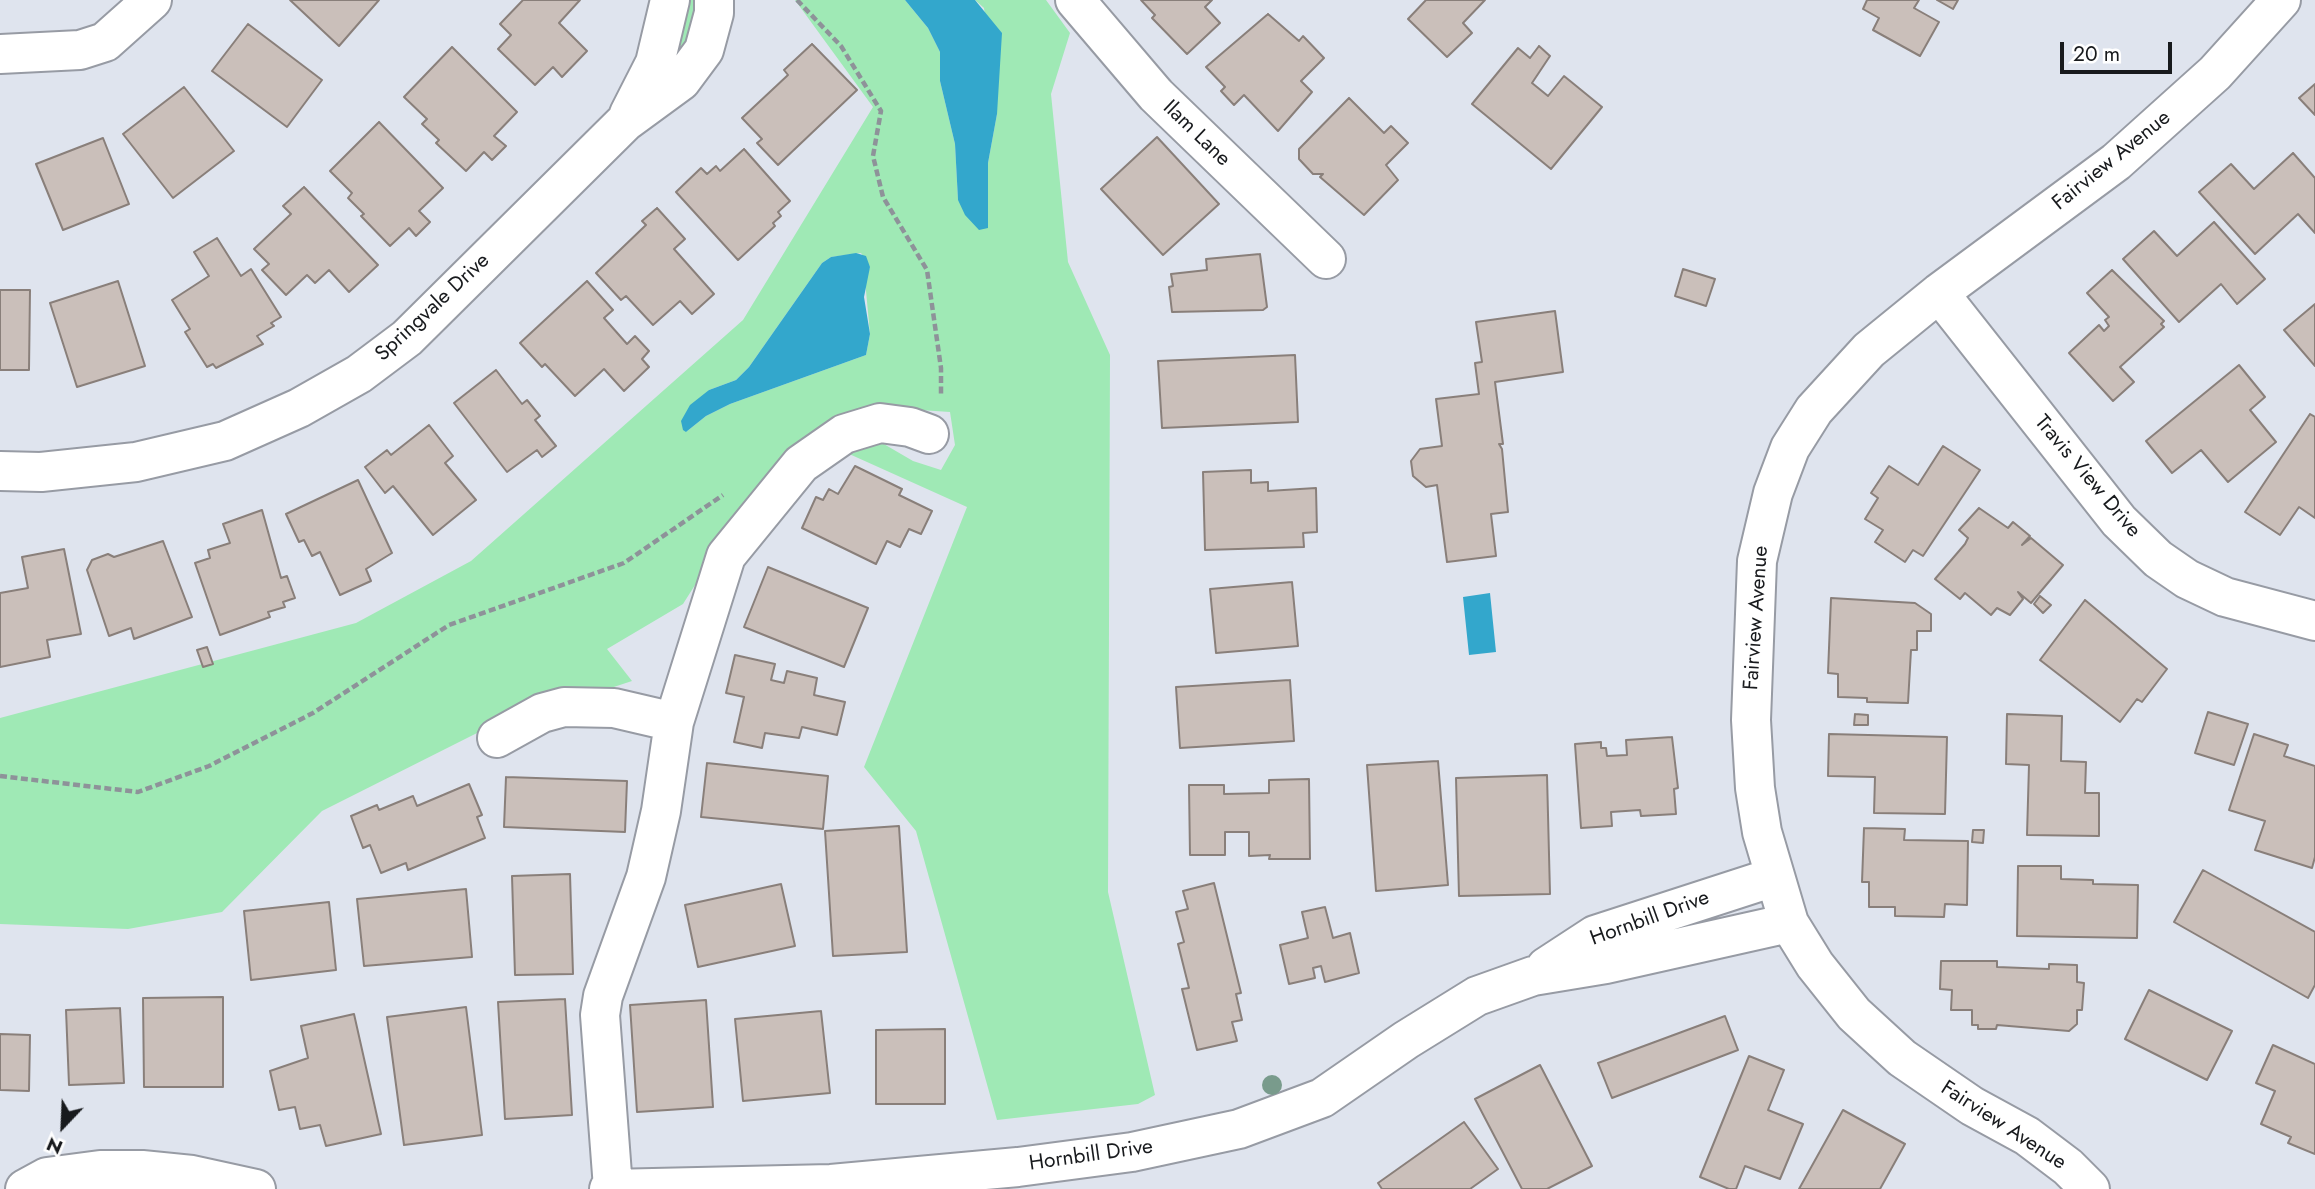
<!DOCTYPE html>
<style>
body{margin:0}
#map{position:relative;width:2315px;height:1189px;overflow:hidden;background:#dfe4ee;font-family:Jost,sans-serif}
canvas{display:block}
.north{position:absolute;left:28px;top:1091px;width:70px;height:70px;-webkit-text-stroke:5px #fff;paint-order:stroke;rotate:203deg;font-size:19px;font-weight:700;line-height:28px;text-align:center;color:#181a1d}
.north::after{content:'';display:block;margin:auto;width:24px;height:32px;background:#181a1d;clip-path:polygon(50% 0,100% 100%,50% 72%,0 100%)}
.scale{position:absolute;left:2060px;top:42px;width:112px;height:32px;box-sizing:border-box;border:4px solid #181a1d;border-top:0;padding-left:9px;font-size:21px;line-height:24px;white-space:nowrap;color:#181a1d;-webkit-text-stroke:5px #fff;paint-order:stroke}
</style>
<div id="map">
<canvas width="2315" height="1189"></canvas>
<div class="north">N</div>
<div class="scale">20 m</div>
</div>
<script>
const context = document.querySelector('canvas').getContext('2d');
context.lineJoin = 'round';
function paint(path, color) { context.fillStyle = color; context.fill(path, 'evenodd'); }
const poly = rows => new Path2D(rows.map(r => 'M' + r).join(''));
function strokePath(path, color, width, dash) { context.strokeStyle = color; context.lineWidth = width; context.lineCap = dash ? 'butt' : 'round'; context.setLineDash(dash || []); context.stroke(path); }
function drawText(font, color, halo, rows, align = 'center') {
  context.font = font + ' Jost,sans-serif'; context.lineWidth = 7; context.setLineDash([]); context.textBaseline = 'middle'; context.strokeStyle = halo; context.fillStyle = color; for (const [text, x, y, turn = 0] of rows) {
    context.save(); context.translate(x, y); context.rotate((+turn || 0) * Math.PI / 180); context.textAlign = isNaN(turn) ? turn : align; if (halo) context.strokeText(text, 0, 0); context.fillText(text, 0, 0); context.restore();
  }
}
paint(poly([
 [680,0,697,0,683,54,677,53,676,43],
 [795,0,905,0,928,28,940,52,940,81,955,144,958,200,986,212,988,163,997,114,984,8,975,0,1046,0,1070,33,1051,94,1068,262,1110,355,1108,892,1155,1095,1138,1104,997,1120,916,831,864,767,967,507,847,453,877,440,913,461,941,470,955,445,950,412,875,407,714,555,683,604,607,649,632,681,483,730,322,811,222,912,128,929,0,924,0,718,356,623,471,561,743,320,873,107],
 [861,253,870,267,865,280,870,334,866,355,730,404,706,416,686,432,709,390,736,380,749,367,822,263,831,257]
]), '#9fe9b5');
paint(poly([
 [905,0,975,0,1002,33,997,114,988,163,988,228,979,230,965,215,958,200,955,144,940,81,940,52,928,28],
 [856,253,866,256,870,267,864,297,870,334,866,355,730,404,706,416,686,432,683,430,681,421,690,405,709,390,736,380,749,367,822,263,831,257],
 [1490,593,1496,652,1469,655,1463,597]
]), '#33a7cc');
const building = poly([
 [290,0,379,0,339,46,290,0],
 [523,0,580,0,559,23,587,51,562,77,553,67,535,85,498,49,511,35,500,24,523,0],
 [1141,0,1212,0,1205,7,1220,23,1187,54,1152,18,1155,15,1141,0],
 [1426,0,1485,0,1463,23,1472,33,1447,57,1408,19,1426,0],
 [1867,0,1919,0,1914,8,1939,22,1920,56,1873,30,1879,18,1863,9,1867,0],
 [1937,0,1958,0,1953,9,1937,0],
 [1268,14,1299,41,1303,36,1324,58,1301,81,1312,92,1278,131,1244,95,1234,105,1221,91,1225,87,1206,67,1268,14],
 [248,24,322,80,287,127,212,71,248,24],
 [812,44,857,90,778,165,757,143,762,139,742,118,788,75,784,70,812,44],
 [1539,46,1550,56,1532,83,1548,96,1564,76,1602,107,1551,169,1472,104,1518,48,1530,58,1539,46],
 [452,47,517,112,494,136,506,146,492,160,484,152,466,171,436,143,439,140,422,124,427,119,404,97,452,47],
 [2315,84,2315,115,2299,98,2315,84],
 [184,87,234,151,173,198,123,134,184,87],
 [1349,98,1384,133,1391,126,1408,143,1386,165,1398,180,1364,215,1320,177,1323,174,1313,174,1299,159,1299,149,1349,98],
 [379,122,443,188,419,211,430,222,416,236,409,228,390,246,361,216,364,214,348,198,352,193,330,171,379,122],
 [1157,137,1219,204,1163,255,1101,189,1157,137],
 [103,138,129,204,63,230,36,164,103,138],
 [744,149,790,201,778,212,781,216,773,223,775,226,738,260,676,192,701,168,707,174,716,166,720,171,744,149],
 [2293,153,2315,178,2315,233,2298,214,2255,254,2199,192,2231,164,2254,189,2293,153],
 [304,187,378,265,349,292,329,270,315,283,307,275,286,295,262,270,269,264,254,249,291,214,283,206,304,187],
 [657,208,685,239,674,249,714,294,692,314,680,301,653,325,626,296,621,300,596,273,646,225,642,221,657,208],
 [2214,222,2265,279,2237,304,2221,284,2179,322,2123,259,2154,231,2177,256,2214,222],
 [217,238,241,276,251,269,281,317,271,323,274,326,257,336,263,344,216,368,213,364,207,367,185,332,190,329,172,300,209,276,194,252,217,238],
 [1260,254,1267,307,1263,310,1172,312,1169,287,1173,286,1171,274,1207,270,1206,259,1260,254],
 [1683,269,1715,279,1706,306,1675,296,1683,269],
 [2112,270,2164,321,2161,324,2164,327,2120,367,2134,382,2113,401,2069,353,2099,325,2104,331,2109,326,2105,320,2109,317,2087,293,2112,270],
 [118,281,145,366,77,387,50,303,118,281],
 [587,281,613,310,604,318,627,344,635,336,649,351,642,359,649,367,624,391,604,369,575,396,545,364,542,367,520,343,587,281],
 [0,290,30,290,29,370,0,370,0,290],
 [2315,304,2315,366,2284,330,2315,304],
 [1555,311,1563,372,1495,382,1503,444,1499,444,1502,449,1508,512,1491,514,1496,556,1447,562,1437,485,1426,487,1413,476,1411,461,1420,449,1442,446,1436,399,1479,394,1475,363,1482,362,1476,322,1555,311],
 [1295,355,1298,422,1162,428,1158,361,1295,355],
 [2239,365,2265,397,2250,410,2276,442,2228,482,2201,450,2172,473,2146,441,2239,365],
 [496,370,522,404,527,400,540,416,535,420,556,446,542,457,537,450,507,472,454,403,496,370],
 [2310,414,2315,417,2315,518,2299,507,2280,535,2245,512,2310,414],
 [429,425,453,456,445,463,476,500,433,535,393,486,385,493,365,467,387,450,391,455,429,425],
 [1943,446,1980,470,1923,556,1913,550,1905,562,1875,542,1883,530,1865,519,1878,498,1871,493,1889,466,1918,485,1943,446],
 [855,466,902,489,899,495,932,511,921,534,909,529,900,547,887,541,876,564,802,528,816,497,823,500,829,489,838,494,855,466],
 [1251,470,1251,483,1268,482,1268,491,1316,488,1317,532,1303,533,1304,547,1205,550,1203,472,1251,470],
 [358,480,392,553,366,569,371,581,340,595,320,552,312,556,304,540,299,542,286,514,358,480],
 [1979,508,2008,528,2013,522,2030,536,2022,545,2031,538,2063,565,2031,603,2018,592,2023,599,2010,615,1997,608,1991,615,1965,593,1960,599,1935,579,1965,544,1968,538,1959,530,1979,508],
 [262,510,281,578,287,576,295,598,283,602,285,607,268,612,270,617,220,635,195,563,210,558,208,550,230,543,223,524,262,510],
 [163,541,192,617,134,639,131,628,109,636,87,570,92,560,108,554,114,557,163,541],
 [64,549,81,634,47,640,50,657,0,667,0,593,28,588,22,557,64,549],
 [768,567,868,608,844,667,744,627,768,567],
 [1292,582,1298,646,1216,653,1210,589,1292,582],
 [2040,596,2051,605,2043,613,2034,604,2040,596],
 [1831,598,1915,603,1931,614,1931,631,1917,631,1917,650,1911,650,1908,703,1867,702,1867,698,1838,697,1838,674,1828,673,1831,598],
 [2085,600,2167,669,2142,702,2137,699,2120,722,2040,660,2085,600],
 [207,647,213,664,203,667,197,650,207,647],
 [735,655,775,664,771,680,784,683,787,671,817,678,814,695,845,702,837,735,802,727,799,738,765,733,762,748,734,742,744,697,726,693,735,655],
 [1290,680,1294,741,1180,748,1176,687,1290,680],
 [2208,712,2248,724,2234,765,2195,753,2208,712],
 [1855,714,1868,715,1868,725,1854,725,1855,714],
 [2007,714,2062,716,2061,761,2086,762,2085,793,2099,793,2099,836,2027,835,2029,765,2006,764,2007,714],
 [1829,734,1947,737,1945,814,1874,813,1875,777,1828,776,1829,734],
 [2254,734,2288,745,2284,756,2315,766,2315,857,2312,868,2255,850,2265,821,2229,810,2254,734],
 [1672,737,1678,788,1674,789,1676,814,1641,816,1640,810,1611,812,1612,826,1581,828,1575,744,1601,742,1601,748,1606,748,1607,756,1627,755,1626,740,1672,737],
 [1438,761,1448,885,1376,891,1367,765,1438,761],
 [707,763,828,776,823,829,701,817,707,763],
 [1547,775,1550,894,1459,896,1456,778,1547,775],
 [506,777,627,781,625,832,504,827,506,777],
 [1309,779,1310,859,1269,859,1270,855,1249,856,1249,832,1225,832,1225,855,1190,855,1189,785,1224,785,1224,794,1269,793,1269,780,1309,779],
 [469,784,482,815,477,817,485,838,408,870,406,863,381,873,370,845,363,848,351,816,377,805,379,810,413,796,417,806,469,784],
 [899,826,907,952,833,956,825,831,899,826],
 [1864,828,1905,829,1904,840,1968,841,1967,905,1945,904,1944,917,1895,916,1895,907,1869,907,1869,882,1862,882,1864,828],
 [1973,830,1984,830,1983,843,1972,842,1973,830],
 [2018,866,2061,866,2061,879,2093,880,2093,884,2138,885,2137,938,2017,936,2018,866],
 [2203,870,2315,932,2315,985,2308,998,2174,922,2203,870],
 [570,874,573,974,515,975,512,876,570,874],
 [1214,883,1241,993,1236,994,1242,1020,1232,1022,1237,1041,1197,1050,1182,989,1189,988,1178,944,1184,942,1176,912,1188,909,1183,891,1214,883],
 [781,884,795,946,698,967,685,905,781,884],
 [466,889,472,957,364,966,357,899,466,889],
 [329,902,336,970,251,980,244,911,329,902],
 [1325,907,1333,938,1350,933,1359,973,1325,982,1321,966,1313,968,1315,978,1289,984,1280,945,1308,938,1302,912,1325,907],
 [1941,961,1997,961,1997,967,2049,969,2049,964,2077,965,2077,982,2084,983,2082,1010,2077,1010,2077,1024,2069,1031,1997,1025,1996,1029,1978,1029,1978,1025,1972,1025,1972,1010,1951,1010,1952,990,1940,989,1941,961],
 [2149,990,2232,1031,2207,1080,2125,1039,2149,990],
 [223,997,223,1087,144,1087,143,998,223,997],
 [565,999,572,1115,505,1119,498,1002,565,999],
 [706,1000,713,1107,637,1112,630,1005,706,1000],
 [466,1007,482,1135,404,1145,387,1017,466,1007],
 [120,1008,124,1083,69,1085,66,1010,120,1008],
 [821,1011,830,1093,743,1101,735,1019,821,1011],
 [354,1014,381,1134,326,1146,320,1125,300,1129,295,1107,279,1110,270,1071,308,1058,301,1026,354,1014],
 [1725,1016,1738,1050,1612,1098,1598,1063,1725,1016],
 [945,1029,945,1104,876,1104,876,1030,945,1029],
 [0,1034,30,1035,29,1091,0,1090,0,1034],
 [2273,1045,2315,1064,2315,1154,2288,1143,2291,1137,2261,1124,2275,1091,2256,1083,2273,1045],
 [1749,1056,1784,1070,1768,1110,1803,1124,1780,1179,1745,1166,1736,1189,1729,1189,1700,1177,1749,1056],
 [1540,1065,1592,1166,1547,1189,1522,1189,1475,1099,1540,1065],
 [1843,1110,1905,1144,1880,1189,1799,1189,1843,1110],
 [1464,1122,1498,1169,1470,1189,1382,1189,1378,1183,1464,1122]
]);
paint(building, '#cabfba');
strokePath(building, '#897f7a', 2);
const minor = poly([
 [1075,0,1156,95,1326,259],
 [0,54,80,50,105,42,152,0],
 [629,114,655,63,670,0],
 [1939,293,2119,521,2158,559,2187,579,2225,597,2315,621],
 [0,471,41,472,136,462,225,441,299,408,359,374,407,338,625,122,681,81,704,50,714,13,714,0],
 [497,738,542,713,564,707,614,708,674,722],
 [1546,967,1595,935,1774,877],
 [613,1188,600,1015,603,996,646,877,661,811,674,722,726,556,801,464,844,434,880,423,910,427,929,434],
 [25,1189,47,1177,100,1170,142,1170,192,1175,256,1189],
 [609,1189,831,1184,1018,1167,1132,1152,1239,1129,1322,1098,1406,1040,1477,996,1533,976,1606,964,1789,923],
 [2090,1189,2068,1167,2027,1136,1972,1106,1902,1058,1854,1014,1815,965,1789,923,1762,832,1755,788,1751,720,1757,561,1773,493,1790,448,1814,410,1869,350,1939,293,2116,162,2215,73,2281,0]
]);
strokePath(minor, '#979ba4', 42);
strokePath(poly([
 [797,0,841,46,881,111,873,156,883,197,927,270,941,368,941,397],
 [0,776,138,792,209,766,313,713,449,625,624,563,723,495]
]), '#8e9299', 4.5, [7, 3.5]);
strokePath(minor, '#fff', 38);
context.fillStyle = '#799b8c';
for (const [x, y] of [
 [1272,1085]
]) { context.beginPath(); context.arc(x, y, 10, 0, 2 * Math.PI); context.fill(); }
drawText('21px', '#181a1d', '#fff', [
 ["Ilam Lane",1196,134,44],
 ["Fairview Avenue",2112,161,-39],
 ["Springvale Drive",433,308,-43],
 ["Travis View Drive",2087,477,50],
 ["Fairview Avenue",1757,618,-86],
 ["Hornbill Drive",1650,919,-20],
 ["Fairview Avenue",2003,1126,33],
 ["Hornbill Drive",1091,1156,-8]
]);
</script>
